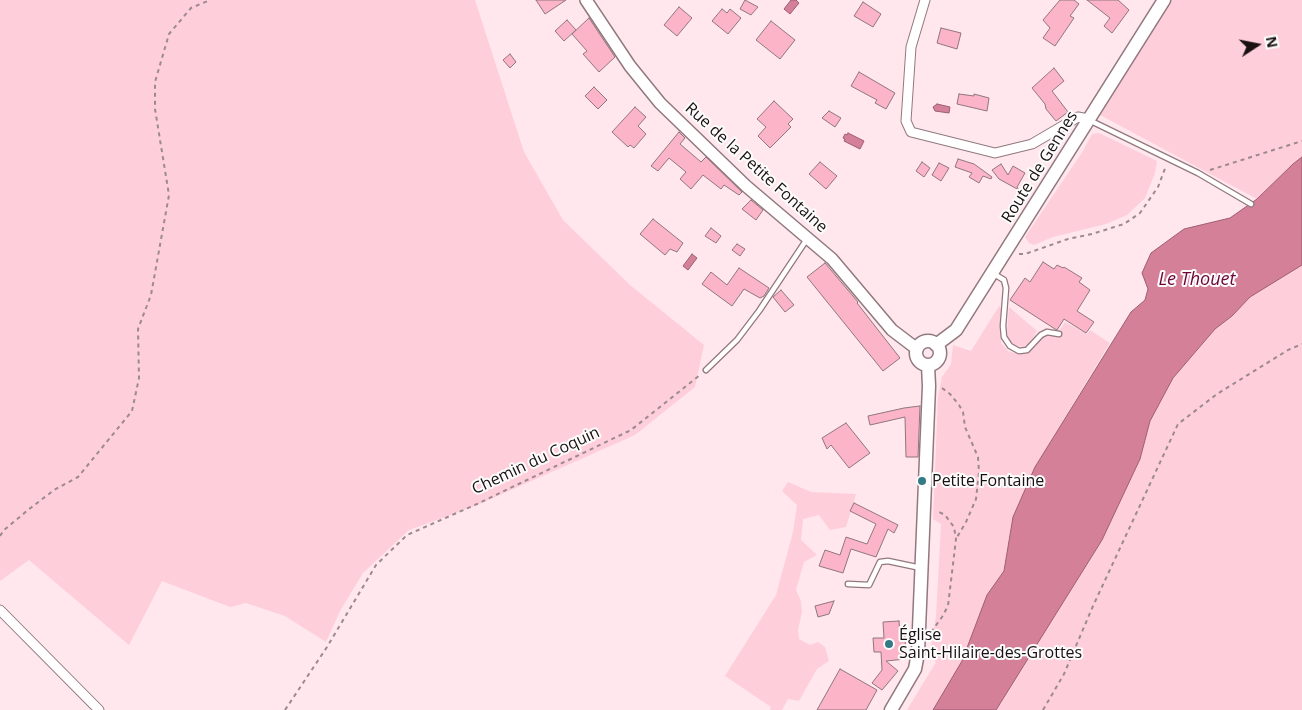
<!DOCTYPE html>
<meta charset="utf-8">
<style>
body{margin:0}
#map{position:relative;width:1302px;height:710px;overflow:hidden;background:#ffe7ed;font-family:"Open Sans",sans-serif}
canvas{display:block}
.north{position:absolute;left:1232px;top:20px;width:50px;height:50px;-webkit-text-stroke:4px #fcfcfc;paint-order:stroke;rotate:79deg;font-size:14px;font-weight:700;line-height:20px;text-align:center;color:#191012}
.north::after{content:'';display:block;margin:auto;width:18px;height:22px;background:#191012;clip-path:polygon(50% 0,100% 100%,50% 72%,0 100%)}
</style>
<div id="map">
<canvas width="1302" height="710"></canvas>
<div class="north">N</div>
</div>
<script>
const context = document.querySelector('canvas').getContext('2d');
context.lineJoin = 'round';
function paint(path, color) { context.fillStyle = color; context.fill(path, 'evenodd'); }
const poly = rows => new Path2D(rows.map(r => 'M' + r).join(''));
function strokePath(path, color, width, dash) { context.strokeStyle = color; context.lineWidth = width; context.lineCap = dash ? 'butt' : 'round'; context.setLineDash(dash || []); context.stroke(path); }
function drawText(font, color, halo, rows, align = 'center') {
  context.font = font + ' "Open Sans",sans-serif'; context.lineWidth = 4; context.setLineDash([]); context.textBaseline = 'middle'; context.strokeStyle = halo; context.fillStyle = color; for (const [text, x, y, turn = 0] of rows) {
    context.save(); context.translate(x, y); context.rotate((+turn || 0) * Math.PI / 180); context.textAlign = isNaN(turn) ? turn : align; if (halo) context.strokeText(text, 0, 0); context.fillText(text, 0, 0); context.restore();
  }
}
paint(poly([
 [0,0,475,0,524,152,563,220,630,285,704,345,695,387,635,435,475,506,409,530,363,573,340,611,326,642,285,616,246,603,230,607,162,581,129,645,29,560,0,581],
 [1171,0,1302,0,1302,157,1293,164,1257,199,1100,115],
 [1099,133,1157,161,1155,173,1145,198,1127,215,1106,224,1053,237,1034,245,1029,243,1025,237,1083,151,1092,134],
 [1302,265,1302,710,996,710,1102,540,1140,459,1150,421,1173,378,1215,329,1232,315,1250,297],
 [999,306,1003,310,1001,343,1008,351,1018,354,1026,353,1035,347,1046,328,1055,332,1059,331,1065,322,1087,334,1090,330,1110,343,1035,467,1013,517,1004,571,987,595,962,661,933,710,907,710,936,662,930,652,936,616,941,524,933,519,938,397,942,377,951,364,953,345,971,351],
 [1009,307,1037,331,1030,343,1024,347,1012,345,1008,339,1007,329],
 [788,482,811,492,856,494,846,527,830,530,819,515,803,519,801,540,817,555,804,562,796,590,801,601,802,612,798,630,799,639,810,645,818,642,825,647,829,661,817,669,799,701,788,699,782,710,770,710,771,707,725,676,776,595,793,532,797,505,782,491]
]), '#ffcedb');
const water = poly([
 [791,0,796,0,799,3,790,14,784,9,791,0],
 [937,104,950,107,949,113,935,111,933,107,937,104],
 [848,133,864,141,860,149,844,141,845,139,843,138,845,134,847,135,848,133],
 [1302,157,1302,265,1250,297,1232,316,1215,329,1173,378,1150,421,1140,459,1102,540,996,710,933,710,962,661,987,595,1004,571,1013,517,1035,467,1131,312,1145,300,1148,289,1142,273,1151,253,1184,229,1230,218,1257,199,1293,164,1302,157],
 [692,254,697,258,688,270,683,266,692,254]
]);
paint(water, '#d48099');
strokePath(water, '#9c5e70', 1);
const building = poly([
 [536,0,566,0,545,14,536,0],
 [745,0,758,7,751,15,740,9,745,0],
 [1060,0,1074,0,1079,4,1070,16,1074,18,1055,46,1043,38,1050,28,1043,20,1060,0],
 [1087,0,1118,0,1129,10,1112,33,1104,26,1110,18,1087,0],
 [863,2,881,14,873,27,854,16,863,2],
 [679,7,692,18,677,36,664,25,679,7],
 [722,9,727,13,730,9,741,18,728,34,712,21,722,9],
 [589,18,615,57,599,72,583,54,587,51,572,34,589,18],
 [567,20,576,30,564,41,555,31,567,20],
 [771,21,795,40,780,59,756,40,771,21],
 [941,28,961,33,957,49,937,43,941,28],
 [510,54,516,62,510,68,503,60,510,54],
 [1054,68,1064,81,1052,91,1068,112,1056,121,1046,109,1045,104,1032,88,1054,68],
 [859,72,895,93,886,109,875,103,877,100,851,86,859,72],
 [594,87,607,100,598,109,585,96,594,87],
 [959,94,974,96,974,94,989,98,987,111,957,104,959,94],
 [774,101,793,119,788,124,791,127,770,148,758,136,766,127,757,119,774,101],
 [635,107,646,117,638,126,646,134,634,148,630,145,628,147,612,132,635,107],
 [829,111,841,118,835,127,822,118,829,111],
 [679,132,685,138,680,144,701,162,706,157,742,192,739,195,724,185,721,189,703,175,691,189,680,179,686,172,669,158,658,171,651,166,679,132],
 [958,159,974,164,992,177,991,179,983,176,979,183,969,177,972,173,955,167,958,159],
 [820,162,837,176,826,189,809,174,820,162],
 [922,162,930,168,924,177,916,171,922,162],
 [939,163,949,168,941,181,932,175,939,163],
 [1001,164,1008,175,1013,166,1025,173,1017,187,1019,190,999,179,992,170,1001,164],
 [751,200,763,210,756,220,742,209,751,200],
 [653,219,683,243,677,252,670,249,665,255,640,234,653,219],
 [711,228,721,236,716,243,705,236,711,228],
 [737,244,745,249,740,256,732,250,737,244],
 [1043,262,1054,269,1057,265,1063,268,1064,267,1082,278,1079,282,1090,290,1077,311,1094,322,1086,333,1064,319,1057,330,1055,329,1010,300,1025,278,1030,282,1043,262],
 [825,263,858,302,857,303,900,358,883,371,807,277,825,263],
 [739,268,769,288,764,296,760,298,744,289,732,306,702,284,711,272,727,285,739,268],
 [781,290,794,305,785,312,773,297,781,290],
 [920,406,918,457,906,457,905,417,870,425,868,416,904,408,920,406],
 [846,423,870,453,849,468,831,445,827,449,822,438,846,423],
 [854,503,898,525,894,533,888,529,876,557,851,549,843,573,819,566,825,550,840,555,846,537,867,544,876,524,850,511,854,503],
 [834,601,829,614,818,617,815,606,834,601],
 [899,621,900,636,905,636,906,659,886,661,898,671,882,690,872,683,882,670,881,652,874,652,873,638,884,638,883,622,899,621],
 [840,669,877,690,866,710,817,710,840,669]
]);
paint(building, '#fbb4c8');
strokePath(building, '#90767d', 1);
const service = poly([
 [1089,120,1198,173,1251,204],
 [994,274,1004,280,1006,288,1003,326,1004,337,1010,346,1019,351,1027,350,1041,335,1047,332,1059,334],
 [706,370,737,340,759,311,807,239],
 [848,584,869,585,880,562,888,561,921,568]
]);
const minor = poly([
 [925,0,911,47,906,121,911,132,995,153,1032,144,1078,117,1088,119],
 [0,610,99,710]
]);
const tertiary = poly([
 [586,0,630,66,660,103,746,186,832,259,892,330,917,349]
]);
const secondary = poly([
 '916 353a12 12 0 1 1 24 0a12 12 0 1 1-24 0Z',
 [936,345,956,330,1164,0],
 [891,710,915,669,918,653,929,386,928,365]
]);
strokePath(service, '#91787e', 7);
strokePath(minor, '#91787e', 11);
strokePath(tertiary, '#91787e', 14);
strokePath(secondary, '#91787e', 15);
strokePath(poly([
 [1210,170,1302,141],
 [1019,254,1025,254,1068,239,1092,234,1124,224,1140,213,1158,187,1166,166],
 [942,388,950,394,959,405,963,412,965,427,978,457,979,472,976,499,966,522,956,539],
 [0,536,4,530,28,510,54,490,78,477,132,411,139,378,138,329,151,295,169,195,155,109,155,82,169,34,191,8,210,0],
 [931,632,942,617,948,606,956,539,954,527,945,515,937,511],
 [285,710,327,647,376,565,407,535,477,504,631,430,700,375],
 [1043,710,1064,674,1093,606,1178,424,1217,394,1288,350,1302,344]
]), '#9b8a8e', 2, [4, 4]);
strokePath(service, '#fff', 4.5);
strokePath(minor, '#fff', 9);
strokePath(tertiary, '#fff', 11);
strokePath(secondary, '#fff', 12);
for (const [x, y, r, color] of [
 [922,481,5,"#347a86"],
 [889,644,5,"#347a86"]
]) { const dot = new Path2D(); dot.arc(x, y, r, 0, 2 * Math.PI); context.fillStyle = color; context.fill(dot); strokePath(dot, '#fcfcfc', 2); }
drawText('16px', '#191012', '#fcfcfc', [
 ["Route de Gennes",1040,167,-58],
 ["Rue de la Petite Fontaine",756,168,42],
 ["Chemin du Coquin",536,461,-25]
]);
drawText('16px', '#191012', '#fcfcfc', [
 ["Petite Fontaine",932,481],
 ["Église",899,635],
 ["Saint-Hilaire-des-Grottes",899,653]
], 'left');
drawText('italic 18px', '#6e0537', '#fcfcfc', [
 ["Le Thouet",1197,280]
]);
</script>
